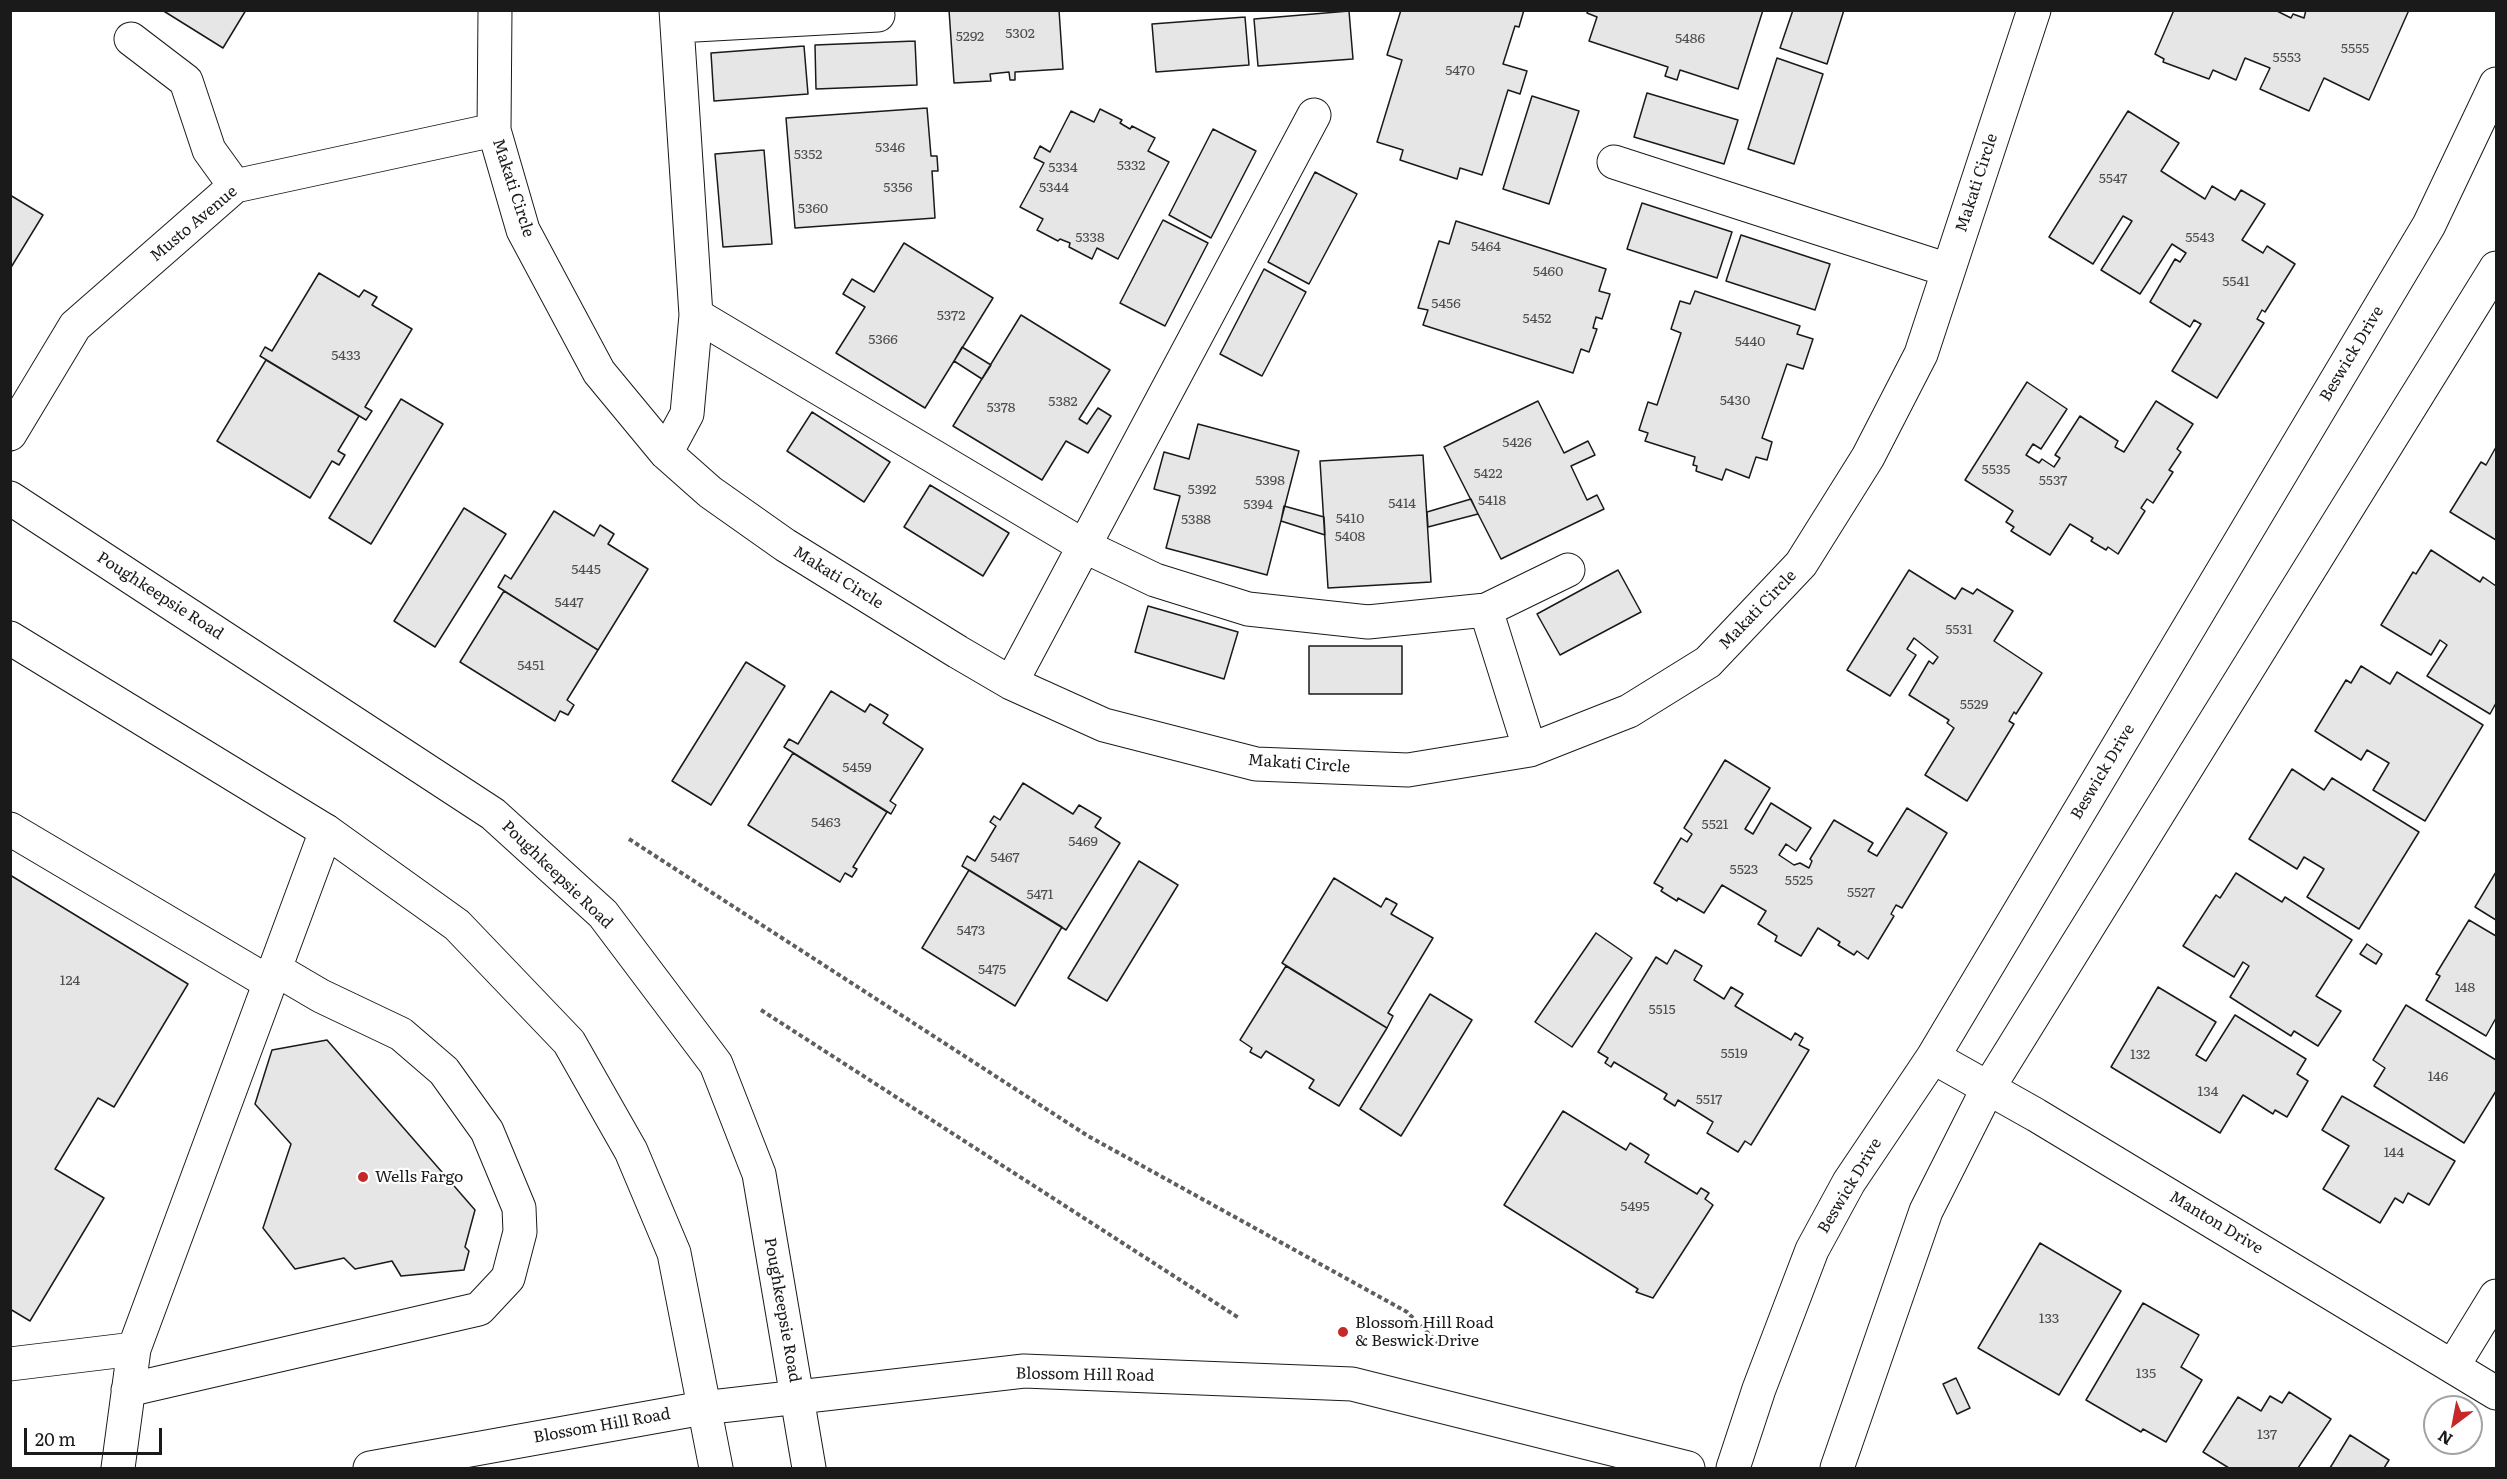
<!DOCTYPE html>
<style>
body{margin:0}
#map{position:relative;width:2507px;height:1479px;overflow:hidden;background:#fff;font-family:Literata,serif}
canvas{display:block}
.frame{position:absolute;inset:0;border:12px solid #1a1a1a;pointer-events:none}
.north{position:absolute;left:2423px;top:1395px;width:60px;height:60px;box-sizing:border-box;background:#fff;border:2px solid #a3a3a3;border-radius:50%;rotate:212deg;font-size:16px;font-weight:700;line-height:24px;text-align:center;color:#1a1a1a}
.north::after{content:'';display:block;margin:auto;width:21px;height:27px;background:#c62828;clip-path:polygon(50% 0,100% 100%,50% 72%,0 100%)}
.scale{position:absolute;left:24px;top:1428px;width:138px;height:27px;box-sizing:border-box;border:3px solid #1a1a1a;border-top:0;padding-left:8px;font-size:18px;line-height:21px;white-space:nowrap;color:#1a1a1a;-webkit-text-stroke:4px #fff;paint-order:stroke}
</style>
<div id="map">
<canvas width="2507" height="1479"></canvas>
<div class="frame"></div>
<div class="north">N</div>
<div class="scale">20 m</div>
</div>
<script>
const context = document.querySelector('canvas').getContext('2d');
context.lineJoin = 'round';
function paint(path, color) { context.fillStyle = color; context.fill(path, 'evenodd'); }
const poly = rows => new Path2D(rows.map(r => 'M' + r).join(''));
function strokePath(path, color, width, dash) { context.strokeStyle = color; context.lineWidth = width; context.lineCap = dash ? 'butt' : 'round'; context.setLineDash(dash || []); context.stroke(path); }
function drawText(font, color, halo, rows, align = 'center') {
  context.font = font + ' Literata,serif'; context.lineWidth = 4.5; context.setLineDash([]); context.textBaseline = 'middle'; context.strokeStyle = halo; context.fillStyle = color; for (const [text, x, y, turn = 0] of rows) {
    context.save(); context.translate(x, y); context.rotate((+turn || 0) * Math.PI / 180); context.textAlign = isNaN(turn) ? turn : align; if (halo) context.strokeText(text, 0, 0); context.fillText(text, 0, 0); context.restore();
  }
}
const building = poly([
 [162,10,246,10,223,48,162,10],
 [949,10,1059,10,1063,69,1015,72,1015,80,1010,80,1009,72,990,74,991,81,954,83,949,10],
 [1401,10,1524,10,1519,27,1515,26,1503,64,1527,71,1520,94,1508,90,1482,175,1460,168,1457,179,1400,160,1403,150,1377,142,1402,60,1387,55,1401,10],
 [1588,10,1763,10,1738,89,1680,70,1677,80,1665,76,1668,67,1589,41,1597,17,1587,13,1588,10],
 [1793,10,1844,10,1827,64,1780,48,1793,10],
 [2174,10,2275,10,2291,18,2293,14,2304,18,2306,10,2409,10,2369,100,2324,78,2309,111,2260,89,2270,68,2245,58,2236,80,2213,70,2209,79,2163,62,2164,59,2155,54,2174,10],
 [1349,11,1353,59,1258,66,1254,19,1349,11],
 [1245,17,1249,65,1156,72,1152,24,1245,17],
 [915,41,917,85,816,89,815,45,915,41],
 [804,46,808,94,714,101,711,53,804,46],
 [1777,58,1823,74,1794,164,1748,149,1777,58],
 [1647,93,1738,120,1724,164,1634,137,1647,93],
 [1532,96,1579,111,1549,204,1503,189,1532,96],
 [927,108,931,156,937,156,938,171,932,171,935,218,795,228,786,118,927,108],
 [1100,109,1122,120,1120,123,1130,129,1132,126,1155,138,1148,151,1169,162,1118,259,1097,248,1092,259,1069,247,1070,243,1060,239,1058,241,1037,230,1043,219,1020,207,1044,163,1034,158,1040,146,1050,152,1071,111,1094,122,1100,109],
 [2128,111,2179,143,2161,171,2205,199,2212,186,2235,200,2241,190,2265,204,2242,240,2263,253,2267,246,2295,264,2265,312,2262,310,2257,319,2264,323,2217,398,2172,371,2201,324,2194,320,2190,327,2150,302,2175,259,2180,262,2186,253,2172,244,2140,294,2101,270,2132,221,2123,216,2093,264,2049,237,2128,111],
 [1213,129,1256,151,1211,238,1169,215,1213,129],
 [764,150,772,244,723,247,715,154,764,150],
 [1315,172,1357,194,1309,284,1268,262,1315,172],
 [10,195,43,215,10,269,10,195],
 [1642,203,1732,232,1717,278,1627,249,1642,203],
 [1163,220,1208,243,1165,326,1120,303,1163,220],
 [1456,221,1606,269,1599,291,1610,294,1602,319,1596,317,1593,328,1597,329,1589,352,1581,349,1573,373,1423,325,1428,310,1418,308,1439,241,1449,244,1456,221],
 [1741,235,1830,264,1815,310,1726,281,1741,235],
 [904,243,993,298,925,408,836,353,865,307,843,294,852,279,874,292,904,243],
 [1264,269,1306,292,1262,376,1220,354,1264,269],
 [319,273,359,297,364,290,377,297,372,305,412,329,365,407,372,411,366,420,260,356,265,347,272,351,319,273],
 [1695,291,1800,326,1797,334,1813,339,1803,369,1787,364,1762,438,1772,442,1767,460,1756,457,1749,478,1726,469,1722,480,1696,471,1697,466,1693,465,1695,457,1645,441,1648,433,1639,430,1648,402,1657,405,1681,333,1671,329,1680,301,1690,304,1695,291],
 [1021,315,1110,370,1079,419,1087,424,1098,408,1111,416,1088,453,1066,441,1042,480,953,426,1021,315],
 [962,347,991,365,982,379,954,361,962,347],
 [266,360,359,416,338,451,345,455,339,465,332,461,310,498,217,441,266,360],
 [2027,382,2067,409,2041,449,2033,444,2026,455,2039,463,2042,459,2054,467,2060,458,2055,455,2080,416,2118,441,2115,447,2124,452,2156,401,2193,424,2177,449,2181,452,2169,470,2173,472,2153,503,2147,499,2141,508,2145,511,2118,554,2108,547,2106,550,2091,541,2093,538,2070,524,2050,555,2011,531,2014,527,2006,522,2013,511,1965,480,2027,382],
 [401,399,443,424,371,544,329,518,401,399],
 [1538,401,1564,453,1588,441,1595,455,1571,466,1587,500,1597,495,1604,509,1501,559,1444,447,1538,401],
 [812,412,890,462,864,502,787,451,812,412],
 [1198,424,1299,451,1267,575,1166,548,1180,496,1154,489,1164,452,1189,459,1198,424],
 [2496,447,2496,540,2450,512,2481,462,2486,465,2496,447],
 [1423,455,1431,582,1328,588,1320,461,1423,455],
 [930,485,1009,533,983,576,904,527,930,485],
 [1471,499,1478,514,1428,527,1427,512,1471,499],
 [1284,506,1324,517,1325,535,1281,521,1284,506],
 [464,508,506,534,435,647,394,621,464,508],
 [554,511,594,536,600,525,614,534,608,544,648,569,598,650,498,587,505,575,511,579,554,511],
 [2431,550,2480,582,2483,577,2496,586,2496,703,2490,714,2427,676,2447,645,2440,640,2431,655,2381,625,2413,572,2416,574,2431,550],
 [1618,570,1641,612,1560,655,1537,614,1618,570],
 [1909,570,1955,599,1962,588,1973,594,1977,589,2013,611,1994,641,2042,673,2016,714,2014,712,2009,721,2014,724,1967,801,1925,775,1954,728,1947,723,1949,720,1909,695,1929,661,1933,664,1938,657,1914,638,1907,649,1916,655,1890,696,1847,670,1909,570],
 [504,591,598,650,567,700,574,705,568,715,560,711,555,721,460,662,504,591],
 [1148,606,1238,632,1224,679,1135,652,1148,606],
 [1309,646,1402,646,1402,694,1309,694,1309,646],
 [746,662,785,686,711,805,672,781,746,662],
 [2361,666,2390,684,2397,672,2483,725,2425,821,2373,790,2389,763,2367,750,2361,760,2315,731,2346,680,2351,683,2361,666],
 [831,691,865,712,870,704,888,715,883,723,923,749,890,801,896,805,891,814,784,747,789,739,798,744,831,691],
 [793,753,887,812,853,867,857,869,852,877,845,873,840,882,748,825,793,753],
 [1725,760,1770,788,1745,829,1753,834,1771,803,1811,828,1796,851,1786,844,1779,855,1794,865,1800,863,1809,868,1812,861,1810,859,1834,820,1873,843,1868,851,1877,856,1907,808,1947,833,1902,908,1896,905,1891,914,1894,916,1868,959,1857,951,1854,955,1838,945,1840,942,1818,928,1801,956,1775,941,1777,936,1758,924,1766,911,1722,885,1704,913,1678,898,1677,901,1661,891,1663,888,1654,883,1681,838,1687,842,1692,834,1684,828,1725,760],
 [2292,769,2324,790,2332,778,2419,832,2359,929,2307,897,2324,869,2304,857,2297,869,2249,839,2292,769],
 [1023,783,1073,814,1079,805,1101,818,1095,827,1120,843,1066,930,962,866,967,856,975,861,996,826,990,822,994,816,1000,820,1023,783],
 [1139,861,1178,885,1107,1001,1068,978,1139,861],
 [969,870,1062,927,1015,1006,922,948,969,870],
 [2496,872,2496,920,2475,907,2496,872],
 [2236,873,2282,902,2285,897,2352,940,2316,996,2341,1011,2318,1046,2294,1031,2291,1036,2230,997,2249,966,2243,962,2234,977,2183,946,2216,895,2220,898,2236,873],
 [10,875,188,984,114,1107,98,1098,55,1169,104,1198,30,1321,10,1309,10,875],
 [1334,878,1381,907,1386,898,1397,904,1391,914,1433,938,1388,1013,1393,1016,1387,1028,1282,963,1334,878],
 [2469,920,2496,936,2496,1018,2486,1036,2426,1000,2440,976,2436,974,2469,920],
 [1596,933,1632,958,1572,1047,1535,1022,1596,933],
 [2367,944,2382,954,2376,964,2360,954,2367,944],
 [1675,950,1702,966,1694,980,1724,999,1731,987,1743,994,1735,1006,1791,1040,1795,1033,1803,1038,1799,1045,1809,1050,1751,1145,1745,1141,1738,1152,1707,1133,1713,1122,1678,1100,1675,1106,1664,1099,1667,1094,1614,1062,1611,1067,1605,1063,1608,1058,1598,1052,1656,957,1667,964,1675,950],
 [1286,966,1387,1028,1339,1106,1309,1088,1314,1080,1266,1051,1261,1058,1250,1052,1252,1048,1240,1040,1286,966],
 [2158,987,2216,1022,2196,1055,2206,1061,2235,1015,2306,1059,2297,1074,2308,1081,2287,1117,2275,1110,2273,1114,2243,1095,2220,1133,2111,1067,2158,987],
 [1430,994,1472,1020,1401,1136,1360,1109,1430,994],
 [2406,1005,2496,1060,2496,1091,2464,1143,2374,1086,2385,1068,2373,1060,2406,1005],
 [327,1040,475,1210,465,1247,469,1251,464,1270,401,1276,392,1261,355,1269,344,1258,295,1269,263,1228,291,1144,255,1104,272,1050,327,1040],
 [2342,1096,2455,1161,2429,1205,2408,1193,2403,1203,2395,1198,2380,1223,2323,1189,2349,1146,2322,1130,2342,1096],
 [1563,1111,1626,1150,1630,1143,1649,1155,1645,1162,1697,1194,1701,1188,1709,1193,1705,1199,1713,1205,1653,1298,1636,1292,1638,1289,1504,1205,1563,1111],
 [2040,1243,2121,1291,2059,1395,1978,1348,2040,1243],
 [2143,1303,2199,1335,2181,1367,2202,1380,2166,1442,2143,1429,2141,1432,2086,1400,2143,1303],
 [1956,1378,1970,1408,1957,1414,1943,1384,1956,1378],
 [2289,1392,2331,1419,2298,1468,2229,1468,2203,1452,2238,1397,2261,1411,2270,1396,2282,1403,2289,1392],
 [2350,1435,2389,1460,2384,1468,2330,1468,2350,1435]
]);
paint(building, '#e6e6e6');
strokePath(building, '#1a1a1a', 1.5);
const minor = poly([
 [495,10,494,130,523,230,599,372,666,453,710,492,785,545,958,652,1011,683,1104,725,1256,764,1408,770,1530,750,1629,711,1708,662,1801,564,1868,457,1921,354,2034,10],
 [677,26,878,15],
 [131,39,186,81,209,150,235,186],
 [1614,162,1948,270],
 [696,315,1084,546,1155,580,1248,609,1368,622,1486,610,1568,570],
 [10,434,75,326,235,186,494,130],
 [666,453,687,414,696,315,676,10],
 [1486,610,1530,750],
 [1011,683,1314,115],
 [10,829,270,983],
 [1933,1057,2036,1115,2496,1393],
 [10,1364,134,1349],
 [2453,1366,2496,1296],
 [128,1390,479,1309,508,1278,520,1232,519,1208,487,1131,444,1071,401,1034,321,996,275,969],
 [118,1468,134,1349,326,831],
 [1733,1468,1759,1389,1812,1250,1849,1182,1933,1057,2429,225,2496,84],
 [1837,1468,1926,1211,1987,1090,2496,268]
]);
const major = poly([
 [10,498,493,814,603,914,716,1064,759,1174,809,1468],
 [10,638,326,831,457,925,569,1042,631,1151,674,1253,716,1468],
 [370,1468,703,1408,1024,1371,1352,1384,1688,1468]
]);
strokePath(minor, '#1a1a1a', 35);
strokePath(major, '#1a1a1a', 35);
strokePath(poly([
 [629,839,1088,1136,1407,1312,1440,1345],
 [761,1010,1239,1318]
]), '#5f5f5f', 4, [4.5, 3]);
strokePath(minor, '#fff', 33);
strokePath(major, '#fff', 33);
for (const [x, y, r, color] of [
 [363,1177,6,"#c62828"],
 [1343,1332,6,"#c62828"]
]) { const dot = new Path2D(); dot.arc(x, y, r, 0, 2 * Math.PI); context.fillStyle = color; context.fill(dot); strokePath(dot, '#fff', 2); }
drawText('14px', '#4d4d4d', null, [
 ["5302",1020,34],
 ["5292",970,37],
 ["5486",1690,39],
 ["5555",2355,49],
 ["5553",2287,58],
 ["5470",1460,71],
 ["5346",890,148],
 ["5352",808,155],
 ["5332",1131,166],
 ["5334",1063,168],
 ["5547",2113,179],
 ["5356",898,188],
 ["5344",1054,188],
 ["5360",813,209],
 ["5338",1090,238],
 ["5543",2200,238],
 ["5464",1486,247],
 ["5460",1548,272],
 ["5541",2236,282],
 ["5456",1446,304],
 ["5372",951,316],
 ["5452",1537,319],
 ["5366",883,340],
 ["5440",1750,342],
 ["5433",346,356],
 ["5430",1735,401],
 ["5382",1063,402],
 ["5378",1001,408],
 ["5426",1517,443],
 ["5535",1996,470],
 ["5422",1488,474],
 ["5398",1270,481],
 ["5537",2053,481],
 ["5392",1202,490],
 ["5418",1492,501],
 ["5414",1402,504],
 ["5394",1258,505],
 ["5410",1350,519],
 ["5388",1196,520],
 ["5408",1350,537],
 ["5445",586,570],
 ["5447",569,603],
 ["5531",1959,630],
 ["5451",531,666],
 ["5529",1974,705],
 ["5459",857,768],
 ["5463",826,823],
 ["5521",1715,825],
 ["5469",1083,842],
 ["5467",1005,858],
 ["5523",1744,870],
 ["5525",1799,881],
 ["5527",1861,893],
 ["5471",1040,895],
 ["5473",971,931],
 ["5475",992,970],
 ["124",70,981],
 ["148",2465,988],
 ["5515",1662,1010],
 ["5519",1734,1054],
 ["132",2140,1055],
 ["146",2438,1077],
 ["134",2208,1092],
 ["5517",1709,1100],
 ["144",2394,1153],
 ["5495",1635,1207],
 ["133",2049,1319],
 ["135",2146,1374],
 ["137",2267,1435]
]);
drawText('16px', '#1a1a1a', '#fff', [
 ["Makati Circle",1977,183,-72],
 ["Makati Circle",513,188,72],
 ["Musto Avenue",194,224,-40],
 ["Beswick Drive",2352,354,-59],
 ["Makati Circle",838,578,32],
 ["Poughkeepsie Road",160,596,33],
 ["Makati Circle",1758,610,-46],
 ["Makati Circle",1299,764,4],
 ["Beswick Drive",2103,772,-59],
 ["Poughkeepsie Road",557,875,44],
 ["Beswick Drive",1850,1186,-59],
 ["Manton Drive",2216,1223,31],
 ["Poughkeepsie Road",782,1310,80],
 ["Blossom Hill Road",1085,1375,1],
 ["Blossom Hill Road",602,1426,-10]
]);
drawText('16px', '#1a1a1a', '#fff', [
 ["Wells Fargo",375,1177],
 ["Blossom Hill Road",1355,1323],
 ["& Beswick Drive",1355,1341]
], 'left');
</script>
